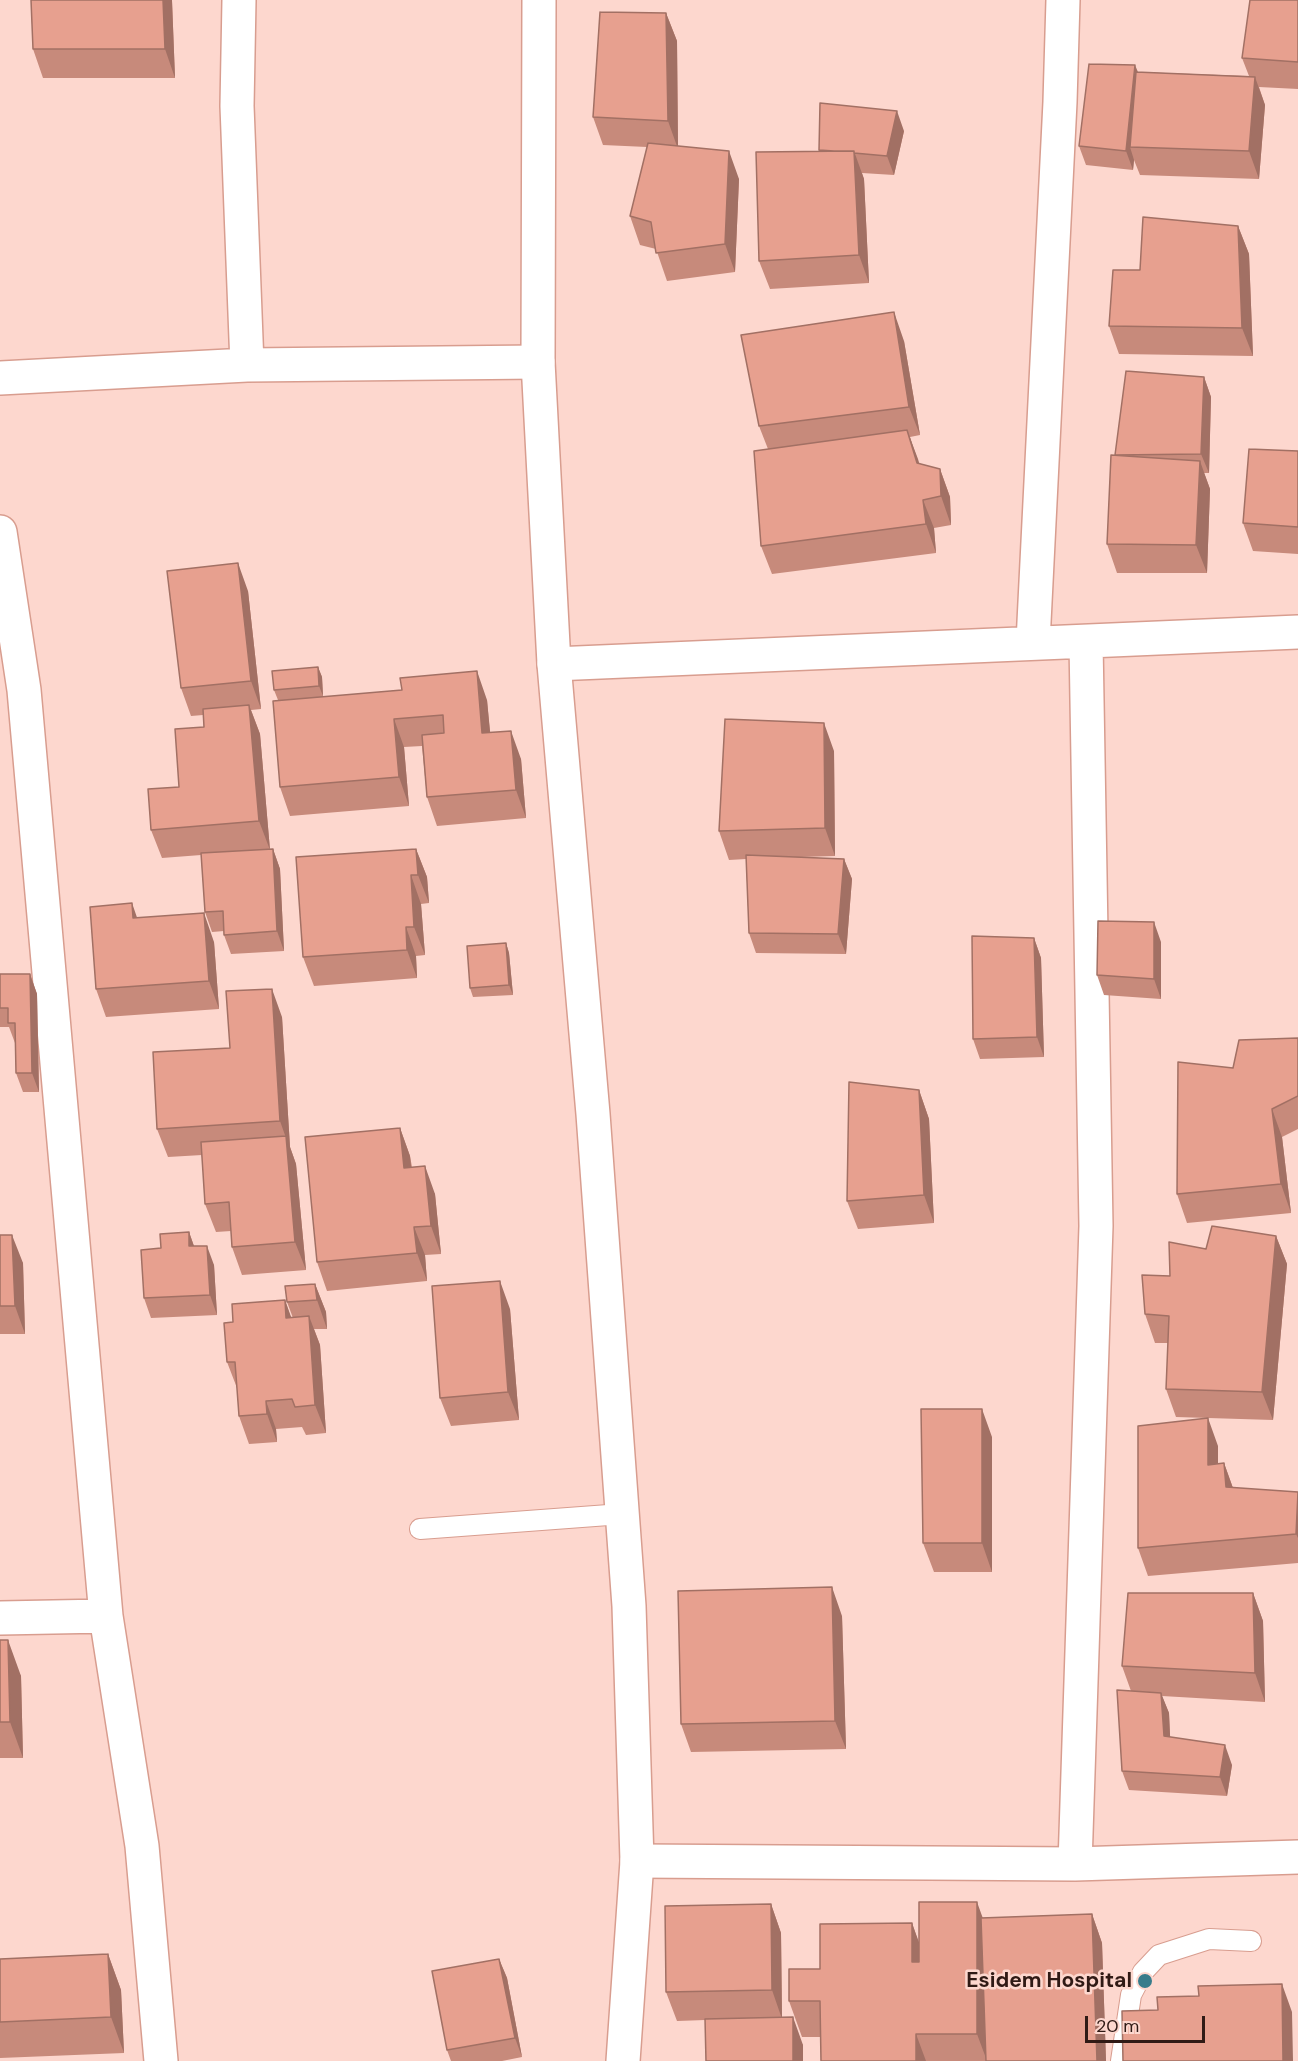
<!DOCTYPE html>
<style>
body{margin:0}
#map{position:relative;width:1298px;height:2061px;overflow:hidden;background:#fdd7ce;font-family:"DM Sans",sans-serif}
canvas{display:block}
.scale{position:absolute;left:1085px;top:2016px;width:120px;height:27px;box-sizing:border-box;border:3px solid #301a15;border-top:0;padding-left:8px;font-size:18px;line-height:21px;white-space:nowrap;color:#301a15;-webkit-text-stroke:4px #fdd7ce;paint-order:stroke}
</style>
<div id="map">
<canvas width="1298" height="2061"></canvas>
<div class="scale">20 m</div>
</div>
<script>
const context = document.querySelector('canvas').getContext('2d');
context.lineJoin = 'round';
const poly = rows => new Path2D(rows.map(r => 'M' + r).join(''));
function strokePath(path, color, width, dash) { context.strokeStyle = color; context.lineWidth = width; context.lineCap = dash ? 'butt' : 'round'; context.setLineDash(dash || []); context.stroke(path); }
function paint(path, color) { context.fillStyle = color; context.fill(path, 'evenodd'); }
function drawText(font, color, halo, rows, align = 'center') {
  context.font = font + ' "DM Sans",sans-serif'; context.lineWidth = 5; context.setLineDash([]); context.textBaseline = 'middle'; context.strokeStyle = halo; context.fillStyle = color; for (const [text, x, y, turn = 0] of rows) {
    context.save(); context.translate(x, y); context.rotate((+turn || 0) * Math.PI / 180); context.textAlign = isNaN(turn) ? turn : align; if (halo) context.strokeText(text, 0, 0); context.fillText(text, 0, 0); context.restore();
  }
}
const lane = poly([
 [420,1529,622,1514],
 [1121,2061,1131,1995,1143,1972,1159,1955,1209,1939,1251,1941]
]);
const street = poly([
 [239,0,237,106,247,365],
 [0,378,247,365,538,362],
 [0,532,24,690,106,1616,142,1846,161,2061],
 [1033,642,1060,102,1063,0],
 [554,664,1298,632],
 [0,1618,106,1616],
 [637,1861,1075,1864,1298,1857],
 [1075,1864,1096,1226,1086,642]
]);
const secondary = poly([
 [539,0,538,362,554,664,593,1114,629,1606,637,1861,623,2061]
]);
strokePath(lane, '#d89d8f', 22);
strokePath(street, '#d89d8f', 36);
strokePath(secondary, '#d89d8f', 36);
strokePath(lane, '#fff', 20);
strokePath(street, '#fff', 33);
strokePath(secondary, '#fff', 33);
paint(poly([
 [31,0,172,0,175,78,43,78,33,49],
 [1298,0,1298,89,1259,87,1265,105,1259,179,1140,175,1134,160,1133,170,1086,165,1079,146,1138,72,1249,76,1242,58],
 [666,13,677,41,678,146,739,179,735,272,667,281,656,249,640,245,630,216,647,147,603,145,593,117],
 [904,131,894,175,862,173,864,179,869,283,770,289,759,261,820,151,819,150],
 [1238,226,1249,254,1253,356,1119,354,1109,326],
 [904,341,920,435,910,437,919,464,940,469,950,497,951,525,934,528,936,553,772,574,761,546,768,449,759,426],
 [1204,377,1211,397,1209,473,1204,473,1210,489,1207,573,1117,573,1107,544,1115,455],
 [1298,451,1298,554,1253,551,1243,523],
 [248,591,261,709,251,710,260,734,270,850,273,849,280,869,284,951,231,954,224,935,224,931,212,932,205,912,201,855,162,858,151,830,179,787,204,727,203,715,191,716,181,688],
 [318,667,322,677,323,696,487,700,490,733,521,759,526,818,437,826,427,797,422,746,404,747,409,806,290,816,280,787,278,700,274,690],
 [834,751,835,856,801,857,844,859,852,879,846,954,756,953,749,933,746,859,729,860,719,831],
 [416,849,427,877,429,903,421,904,425,955,416,956,417,978,314,986,303,957],
 [137,918,214,942,219,1009,106,1017,96,989],
 [1034,938,1041,958,1044,1057,980,1059,973,1039],
 [1161,942,1161,999,1104,995,1097,975],
 [506,943,509,953,513,995,473,997,470,988],
 [0,974,30,974,37,994,39,1092,23,1092,16,1073,15,1043,9,1027,0,1027],
 [282,1017,290,1147,296,1164,306,1270,242,1275,232,1247,231,1231,216,1232,205,1204,202,1155,168,1157,157,1129,230,1048],
 [1298,1038,1298,1129,1282,1137,1291,1213,1187,1223,1177,1194,1233,1068],
 [919,1090,929,1119,934,1223,858,1229,847,1201],
 [400,1128,410,1156,412,1167,435,1194,441,1254,425,1255,427,1281,327,1291,317,1262],
 [189,1232,194,1246,214,1265,217,1315,151,1318,144,1298,161,1248],
 [0,1235,23,1263,25,1334,0,1334],
 [1276,1236,1287,1264,1273,1420,1176,1417,1166,1389,1168,1343,1155,1343,1145,1314,1170,1276,1206,1249],
 [315,1284,326,1312,327,1329,314,1329,320,1345,326,1433,306,1435,302,1427,276,1429,277,1442,249,1444,239,1416,237,1388,227,1362,233,1322,285,1300,291,1318,293,1318,287,1302],
 [510,1309,519,1420,451,1426,440,1398],
 [992,1437,992,1572,934,1572,923,1543],
 [1218,1446,1218,1464,1224,1463,1233,1488,1298,1492,1298,1563,1148,1576,1138,1548],
 [1253,1593,1263,1621,1265,1702,1162,1696,1169,1713,1170,1737,1232,1765,1227,1796,1129,1790,1122,1771,1131,1691,1122,1666],
 [842,1616,846,1749,691,1752,681,1724],
 [0,1640,21,1676,23,1758,0,1758],
 [771,1904,781,1933,782,2017,803,2045,803,2061,706,2061,705,2020,677,2021,666,1992],
 [1092,1914,1102,1943,1106,2061,821,2061,821,2037,802,2037,789,2001,820,1969,912,1923,919,1944,982,1918],
 [108,1954,121,1990,124,2053,0,2058,0,1959],
 [499,1959,507,1978,522,2057,502,2061,451,2061,447,2050]
]), '#c78a7b');
paint(poly([
 [163,0,172,0,172,1,175,78,165,49],
 [666,13,677,41,678,149,668,121],
 [1135,65,1143,84,1130,147,1134,160,1133,170,1126,151],
 [1255,77,1265,105,1259,179,1249,151],
 [897,111,904,131,894,175,887,156],
 [729,151,739,179,735,272,725,244],
 [854,151,864,179,869,283,859,255],
 [1238,226,1249,254,1253,356,1242,328],
 [894,312,904,341,920,435,909,407],
 [1204,377,1211,397,1209,473,1201,454],
 [907,430,918,459,927,491,917,463],
 [1200,461,1210,489,1207,573,1196,545],
 [940,469,950,497,951,525,941,496],
 [923,500,934,528,936,553,926,524],
 [238,563,248,591,261,709,251,681],
 [318,667,322,677,323,696,319,686],
 [477,671,487,700,493,762,482,733],
 [249,705,260,734,270,850,259,821],
 [394,719,404,747,409,806,399,777],
 [824,723,834,751,835,856,825,828],
 [511,731,521,759,526,818,516,790],
 [273,849,280,869,284,951,277,931],
 [416,849,427,877,429,903,418,875],
 [844,859,852,879,846,954,838,934],
 [411,875,421,904,425,955,414,927],
 [132,903,142,932,133,918],
 [204,913,214,942,219,1009,209,981],
 [1154,922,1161,942,1161,999,1154,979],
 [406,927,416,956,417,978,407,950],
 [1034,938,1041,958,1044,1057,1037,1037],
 [506,943,509,953,513,995,509,985],
 [30,974,37,994,39,1092,32,1073],
 [272,989,282,1017,290,1147,296,1164,306,1270,295,1242,286,1138,280,1121],
 [919,1090,929,1119,934,1223,924,1195],
 [1272,1109,1282,1137,1291,1213,1281,1184],
 [400,1128,410,1156,414,1196,404,1168],
 [425,1166,435,1194,441,1254,431,1226],
 [414,1227,425,1255,427,1281,417,1253],
 [189,1232,196,1252,189,1246],
 [12,1235,23,1263,25,1334,15,1306],
 [1276,1236,1287,1264,1273,1420,1262,1392],
 [207,1246,214,1265,217,1315,210,1295],
 [500,1281,510,1309,519,1420,508,1392],
 [315,1284,326,1312,327,1329,317,1300],
 [285,1300,295,1328,286,1318],
 [309,1316,320,1345,326,1433,315,1405],
 [266,1401,276,1429,277,1442,267,1414],
 [982,1409,992,1437,992,1572,982,1543],
 [1208,1418,1218,1446,1218,1493,1208,1465],
 [1224,1463,1234,1491,1226,1487],
 [1298,1501,1298,1538,1296,1534],
 [832,1587,842,1616,846,1749,835,1721],
 [1253,1593,1263,1621,1265,1702,1255,1673],
 [8,1640,21,1676,23,1758,10,1722],
 [1161,1693,1169,1713,1171,1756,1164,1736],
 [1225,1745,1232,1765,1227,1796,1220,1777],
 [977,1902,990,1938,987,2061,977,2034],
 [771,1904,781,1933,782,2019,772,1990],
 [1092,1914,1102,1943,1106,2061,1097,2061],
 [912,1923,925,1959,925,1998,912,1962],
 [108,1954,121,1990,124,2053,111,2017],
 [499,1959,507,1978,522,2057,515,2038],
 [1282,1984,1292,2012,1293,2061,1283,2061],
 [793,2017,803,2045,803,2061,793,2061],
 [916,2034,926,2061,916,2061]
]), '#a27064');
const building = poly([
 [31,0,163,0,165,49,33,49,31,0],
 [1250,0,1298,0,1298,62,1242,58,1250,0],
 [600,12,666,13,668,121,593,117,600,12],
 [1089,64,1135,65,1126,151,1079,146,1089,64],
 [1136,72,1255,77,1249,151,1130,147,1136,72],
 [820,103,897,111,887,156,854,153,854,151,834,151,819,150,820,103],
 [648,143,729,151,725,244,656,253,651,222,630,216,648,143],
 [854,151,859,255,759,261,756,152,854,151],
 [1143,217,1238,226,1242,328,1109,326,1113,270,1140,270,1143,217],
 [894,312,909,407,759,426,741,335,894,312],
 [1126,371,1204,377,1201,454,1115,455,1126,371],
 [907,430,917,463,940,469,941,496,923,500,926,524,761,546,754,451,907,430],
 [1249,449,1298,451,1298,527,1243,523,1249,449],
 [1111,455,1200,461,1196,545,1107,544,1111,455],
 [238,563,251,681,181,688,167,571,238,563],
 [318,667,319,686,274,690,272,671,318,667],
 [477,671,482,733,511,731,516,790,427,797,422,735,444,733,443,715,394,719,399,777,280,787,273,701,402,690,400,678,477,671],
 [249,705,259,821,151,830,148,789,179,787,175,729,204,727,203,709,249,705],
 [725,719,824,723,825,828,719,831,725,719],
 [273,849,277,931,224,935,223,911,205,912,201,853,273,849],
 [416,849,418,875,411,875,414,927,406,927,407,950,303,957,296,857,416,849],
 [746,855,844,859,838,934,749,933,746,855],
 [132,903,133,918,204,913,209,981,96,989,90,907,132,903],
 [1098,921,1154,922,1154,979,1097,975,1098,921],
 [972,936,1034,938,1037,1037,973,1039,972,936],
 [506,943,509,985,470,988,467,946,506,943],
 [0,974,30,974,32,1073,16,1073,15,1023,8,1023,8,1008,0,1008,0,974],
 [272,989,280,1121,157,1129,153,1052,230,1048,226,991,272,989],
 [1298,1038,1298,1096,1272,1109,1281,1184,1177,1194,1178,1062,1233,1068,1239,1040,1298,1038],
 [849,1082,919,1090,924,1195,847,1201,849,1082],
 [400,1128,404,1168,425,1166,431,1226,414,1227,417,1253,317,1262,305,1137,400,1128],
 [286,1136,295,1242,232,1247,229,1202,205,1204,201,1142,286,1136],
 [1212,1226,1276,1236,1262,1392,1166,1389,1169,1316,1145,1314,1142,1275,1170,1276,1169,1242,1206,1249,1212,1226],
 [189,1232,189,1246,207,1246,210,1295,144,1298,141,1250,161,1248,160,1234,189,1232],
 [0,1235,12,1235,15,1306,0,1306,0,1235],
 [500,1281,508,1392,440,1398,432,1286,500,1281],
 [315,1284,317,1300,287,1302,285,1286,315,1284],
 [285,1300,286,1318,309,1316,315,1405,295,1407,292,1399,266,1401,267,1414,239,1416,235,1362,227,1362,224,1323,233,1322,232,1304,285,1300],
 [921,1409,982,1409,982,1543,923,1543,921,1409],
 [1208,1418,1208,1465,1224,1463,1226,1487,1298,1492,1296,1534,1138,1548,1138,1426,1208,1418],
 [832,1587,835,1721,681,1724,678,1591,832,1587],
 [1128,1593,1253,1593,1255,1673,1122,1666,1128,1593],
 [0,1640,8,1640,10,1722,0,1722,0,1640],
 [1117,1690,1161,1693,1164,1736,1225,1745,1220,1777,1122,1771,1117,1690],
 [919,1902,977,1902,977,2034,916,2034,916,2061,821,2061,820,2001,789,2001,789,1969,820,1969,820,1924,912,1923,912,1962,919,1962,919,1902],
 [771,1904,772,1990,666,1992,665,1906,771,1904],
 [1092,1914,1097,2061,986,2061,981,1918,1092,1914],
 [108,1954,111,2017,0,2022,0,1959,108,1954],
 [499,1959,515,2038,447,2050,432,1971,499,1959],
 [1282,1984,1283,2061,1123,2061,1122,2011,1158,2010,1157,1997,1199,1996,1198,1986,1282,1984],
 [793,2017,793,2061,706,2061,705,2019,793,2017]
]);
paint(building, '#e7a08f');
strokePath(building, '#a27064', 1.5);
for (const [x, y, r, color] of [
 [1145,1981,8,"#387c8b"]
]) { const dot = new Path2D(); dot.arc(x, y, r, 0, 2 * Math.PI); context.fillStyle = color; context.fill(dot); strokePath(dot, '#fdd7ce', 2); }
drawText('bold 21px', '#301a15', '#fdd7ce', [
 ["Esidem Hospital",1132,1981]
], 'right');
</script>
